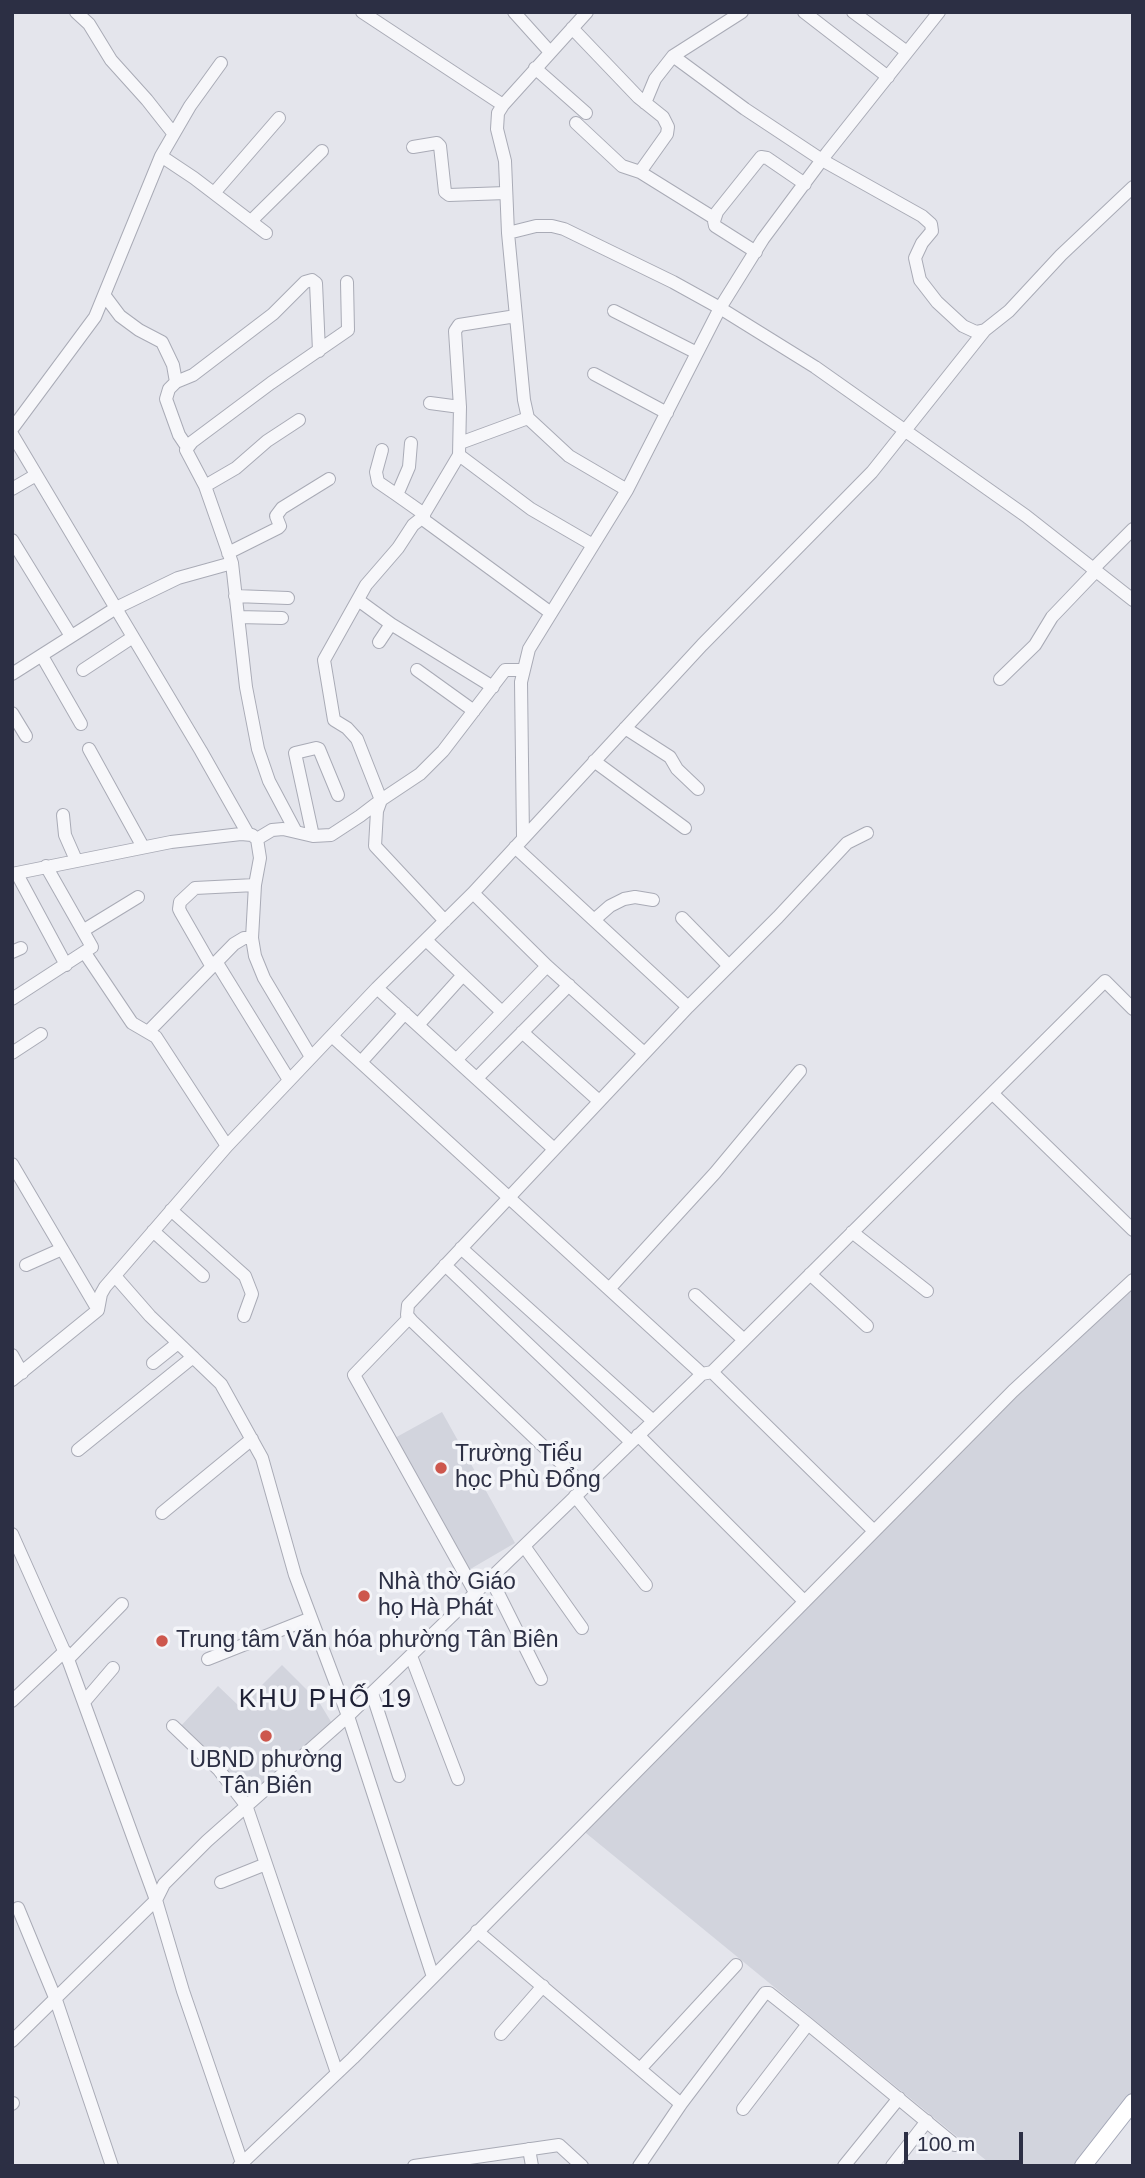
<!DOCTYPE html>
<meta charset="utf-8">
<style>
body{margin:0}
#map{position:relative;width:1145px;height:2178px;overflow:hidden;background:#e4e5ec;font-family:Helvetica,sans-serif}
canvas{display:block}
.frame{position:absolute;inset:0;border:14px solid #2c2f44;pointer-events:none}
.scale{position:absolute;left:904px;top:2132px;width:119px;height:32px;box-sizing:border-box;border:4px solid #2c2f44;border-top:0;padding-left:9px;font-size:21px;line-height:24px;white-space:nowrap;color:#2c2f44;-webkit-text-stroke:5px #f4f5f9;paint-order:stroke}
</style>
<div id="map">
<canvas width="1145" height="2178"></canvas>
<div class="frame"></div>
<div class="scale">100 m</div>
</div>
<script>
const context = document.querySelector('canvas').getContext('2d');
context.lineJoin = 'round';
function paint(path, color) { context.fillStyle = color; context.fill(path, 'evenodd'); }
const poly = rows => new Path2D(rows.map(r => 'M' + r).join(''));
function strokePath(path, color, width, dash) { context.strokeStyle = color; context.lineWidth = width; context.lineCap = dash ? 'butt' : 'round'; context.setLineDash(dash || []); context.stroke(path); }
function drawText(font, color, halo, rows, align = 'center') {
  context.font = font + ' Helvetica,sans-serif'; context.lineWidth = 7; context.setLineDash([]); context.textBaseline = 'middle'; context.strokeStyle = halo; context.fillStyle = color; for (const [text, x, y, turn = 0] of rows) {
    context.save(); context.translate(x, y); context.rotate((+turn || 0) * Math.PI / 180); context.textAlign = isNaN(turn) ? turn : align; if (halo) context.strokeText(text, 0, 0); context.fillText(text, 0, 0); context.restore();
  }
}
paint(poly([
 [1133,1284,1133,2094,1077,2166,993,2166,581,1829,875,1532],
 [442,1412,515,1543,467,1571,393,1439],
 [282,1665,319,1702,333,1725,246,1801,179,1728,218,1686,240,1707]
]), '#d2d4dd');
const minor = poly([
 [76,12,89,24,111,60,147,100,173,133],
 [362,12,503,105],
 [514,12,550,52],
 [587,12,503,105,498,113,497,129,505,161,508,233,524,400,528,418,569,456,627,490],
 [804,12,888,77],
 [853,12,907,52],
 [572,28,638,97,663,117,668,127,667,134,640,172],
 [673,56,745,109,822,160,922,216,931,224,932,231,922,243,915,258,920,280,937,302,963,326,976,332,985,330,1009,311,1061,255,1133,187],
 [221,63,190,106,161,156,194,178,266,233],
 [535,68,586,113],
 [645,103,655,79,673,56,742,12],
 [576,123,622,166,640,172,714,218],
 [413,147,437,143,440,146,445,192,449,195,506,193],
 [214,193,279,118],
 [251,221,322,151],
 [508,233,536,226,552,226,564,229,673,282,720,308,815,367,1026,516,1133,600],
 [756,252,715,226,714,221,717,212,761,157,767,158,805,184],
 [105,296,120,316,139,330,162,342,173,365,176,382],
 [614,311,697,353],
 [516,316,459,325,455,331,460,407,459,455,531,509,593,545],
 [594,374,667,413],
 [430,403,460,407],
 [12,429,95,317,161,156],
 [12,434,201,751,248,834],
 [411,443,409,467,397,495,424,514],
 [460,443,528,418],
 [187,447,179,435,166,399,169,389,176,382,193,375,273,314,305,282,312,280,316,283,319,351],
 [382,450,376,472,378,482,397,495],
 [459,455,424,514,424,520,551,613],
 [205,486,236,468,267,441,299,420],
 [12,489,36,475],
 [12,540,71,636],
 [228,553,278,528,280,526,276,516,282,508,329,479],
 [1093,569,1133,529],
 [235,596,288,598],
 [358,600,391,624,379,642],
 [238,617,282,618],
 [391,624,493,687],
 [42,656,81,724],
 [83,670,133,637],
 [417,670,474,711],
 [12,674,116,608,178,578,232,563],
 [1000,679,1035,645,1052,617,1096,571],
 [12,713,26,736],
 [625,728,670,757,677,769,698,789],
 [89,749,143,847],
 [594,761,685,828],
 [63,815,65,835,76,860],
 [295,830,269,781,258,749,246,687,232,563,205,486,186,450,192,442,271,383,348,330,347,282],
 [313,836,295,753,316,748,319,749,338,795],
 [523,838,521,682,529,649,627,490,720,308,763,239,827,153,939,12],
 [257,839,272,830,283,829,313,836,331,835,360,816,381,800,357,739,347,728,334,720,324,660,366,585,398,548,413,525,423,517],
 [515,847,688,1007],
 [12,874,171,842,241,834,252,835,257,839,260,858,255,885,252,938,255,956,264,978,311,1057],
 [17,874,66,965],
 [473,893,547,966,644,1053],
 [682,918,729,966],
 [594,920,610,906,624,899,635,897,653,900],
 [445,921,375,846,377,811,381,800,420,774,443,751,505,670,522,670],
 [84,930,138,897],
 [426,940,502,1012],
 [12,952,21,948],
 [85,953,132,1023,156,1037,227,1146],
 [217,963,289,1080],
 [212,967,181,913,179,909,180,902,195,888,255,885],
 [377,988,554,1149],
 [12,999,92,947,46,866],
 [418,1025,463,975],
 [149,1031,234,944,244,938,252,938],
 [522,1032,599,1101],
 [332,1036,702,1374],
 [12,1053,41,1034],
 [457,1059,547,966],
 [361,1062,405,1013],
 [477,1078,569,985],
 [993,1094,1133,1230],
 [12,1164,98,1310],
 [171,1210,245,1276,252,1294,244,1316],
 [153,1231,203,1276],
 [852,1232,927,1291],
 [461,1248,652,1420],
 [26,1265,62,1249],
 [445,1265,631,1442],
 [810,1274,867,1326],
 [115,1276,150,1316,221,1384,262,1458,295,1575,348,1716,433,1977],
 [609,1289,715,1173,800,1071],
 [695,1295,744,1340],
 [409,1318,354,1375,476,1594],
 [12,1355,22,1373],
 [153,1363,178,1343],
 [712,1372,873,1530],
 [12,1380,98,1310,101,1294,105,1287,227,1146,377,988,473,893,702,645,872,472,985,330],
 [638,1435,804,1601],
 [78,1450,193,1357],
 [585,1486,412,1321,407,1315,408,1305,688,1007,778,917,847,843,867,833],
 [575,1496,646,1585],
 [162,1513,252,1439],
 [12,1534,69,1662,156,1900,183,1991,242,2163],
 [524,1546,582,1628],
 [491,1579,541,1679],
 [411,1656,458,1779],
 [68,1659,122,1604],
 [208,1659,311,1618],
 [372,1693,399,1776],
 [12,1701,65,1651],
 [84,1702,113,1668],
 [173,1726,219,1770,246,1805,337,2073],
 [221,1882,266,1864],
 [18,1908,56,2000,112,2166],
 [477,1931,681,2104],
 [501,2034,543,1986],
 [12,2041,156,1900,164,1884,207,1841,348,1716,702,1374,712,1372,1105,981,1133,1009],
 [640,2069,736,1965],
 [12,2104,13,2103],
 [743,2109,808,2024],
 [529,2149,532,2166],
 [239,2166,353,2058,1013,1391,1133,1280],
 [414,2166,559,2145,582,2166],
 [639,2166,681,2104,765,1993,769,1993,808,2024,955,2145],
 [844,2166,899,2098],
 [892,2166,927,2121]
]);
const major = poly([
 [1083,2166,1133,2102]
]);
strokePath(minor, '#a9abb6', 14);
strokePath(major, '#a3a7b7', 18);
strokePath(minor, '#f7f7fa', 12);
strokePath(major, '#fff', 16);
for (const [x, y, r, color] of [
 [441,1468,7,"#cd574d"],
 [364,1596,7,"#cd574d"],
 [162,1641,7,"#cd574d"],
 [266,1736,7,"#cd574d"]
]) { const dot = new Path2D(); dot.arc(x, y, r, 0, 2 * Math.PI); context.fillStyle = color; context.fill(dot); strokePath(dot, '#f4f5f9', 2.5); }
drawText('23px', '#2c2f44', '#f4f5f9', [
 ["Trường Tiểu",455,1455],
 ["học Phù Đổng",455,1481],
 ["Nhà thờ Giáo",378,1583],
 ["họ Hà Phát",378,1609],
 ["Trung tâm Văn hóa phường Tân Biên",176,1641],
 ["UBND phường",266,1761,"center"],
 ["Tân Biên",266,1787,"center"]
], 'left');
context.letterSpacing = '2px';
drawText('26px', '#1e2035', '#f4f5f9', [
 ["KHU PHỐ 19",326,1700]
]);
context.letterSpacing = '0px';
</script>
